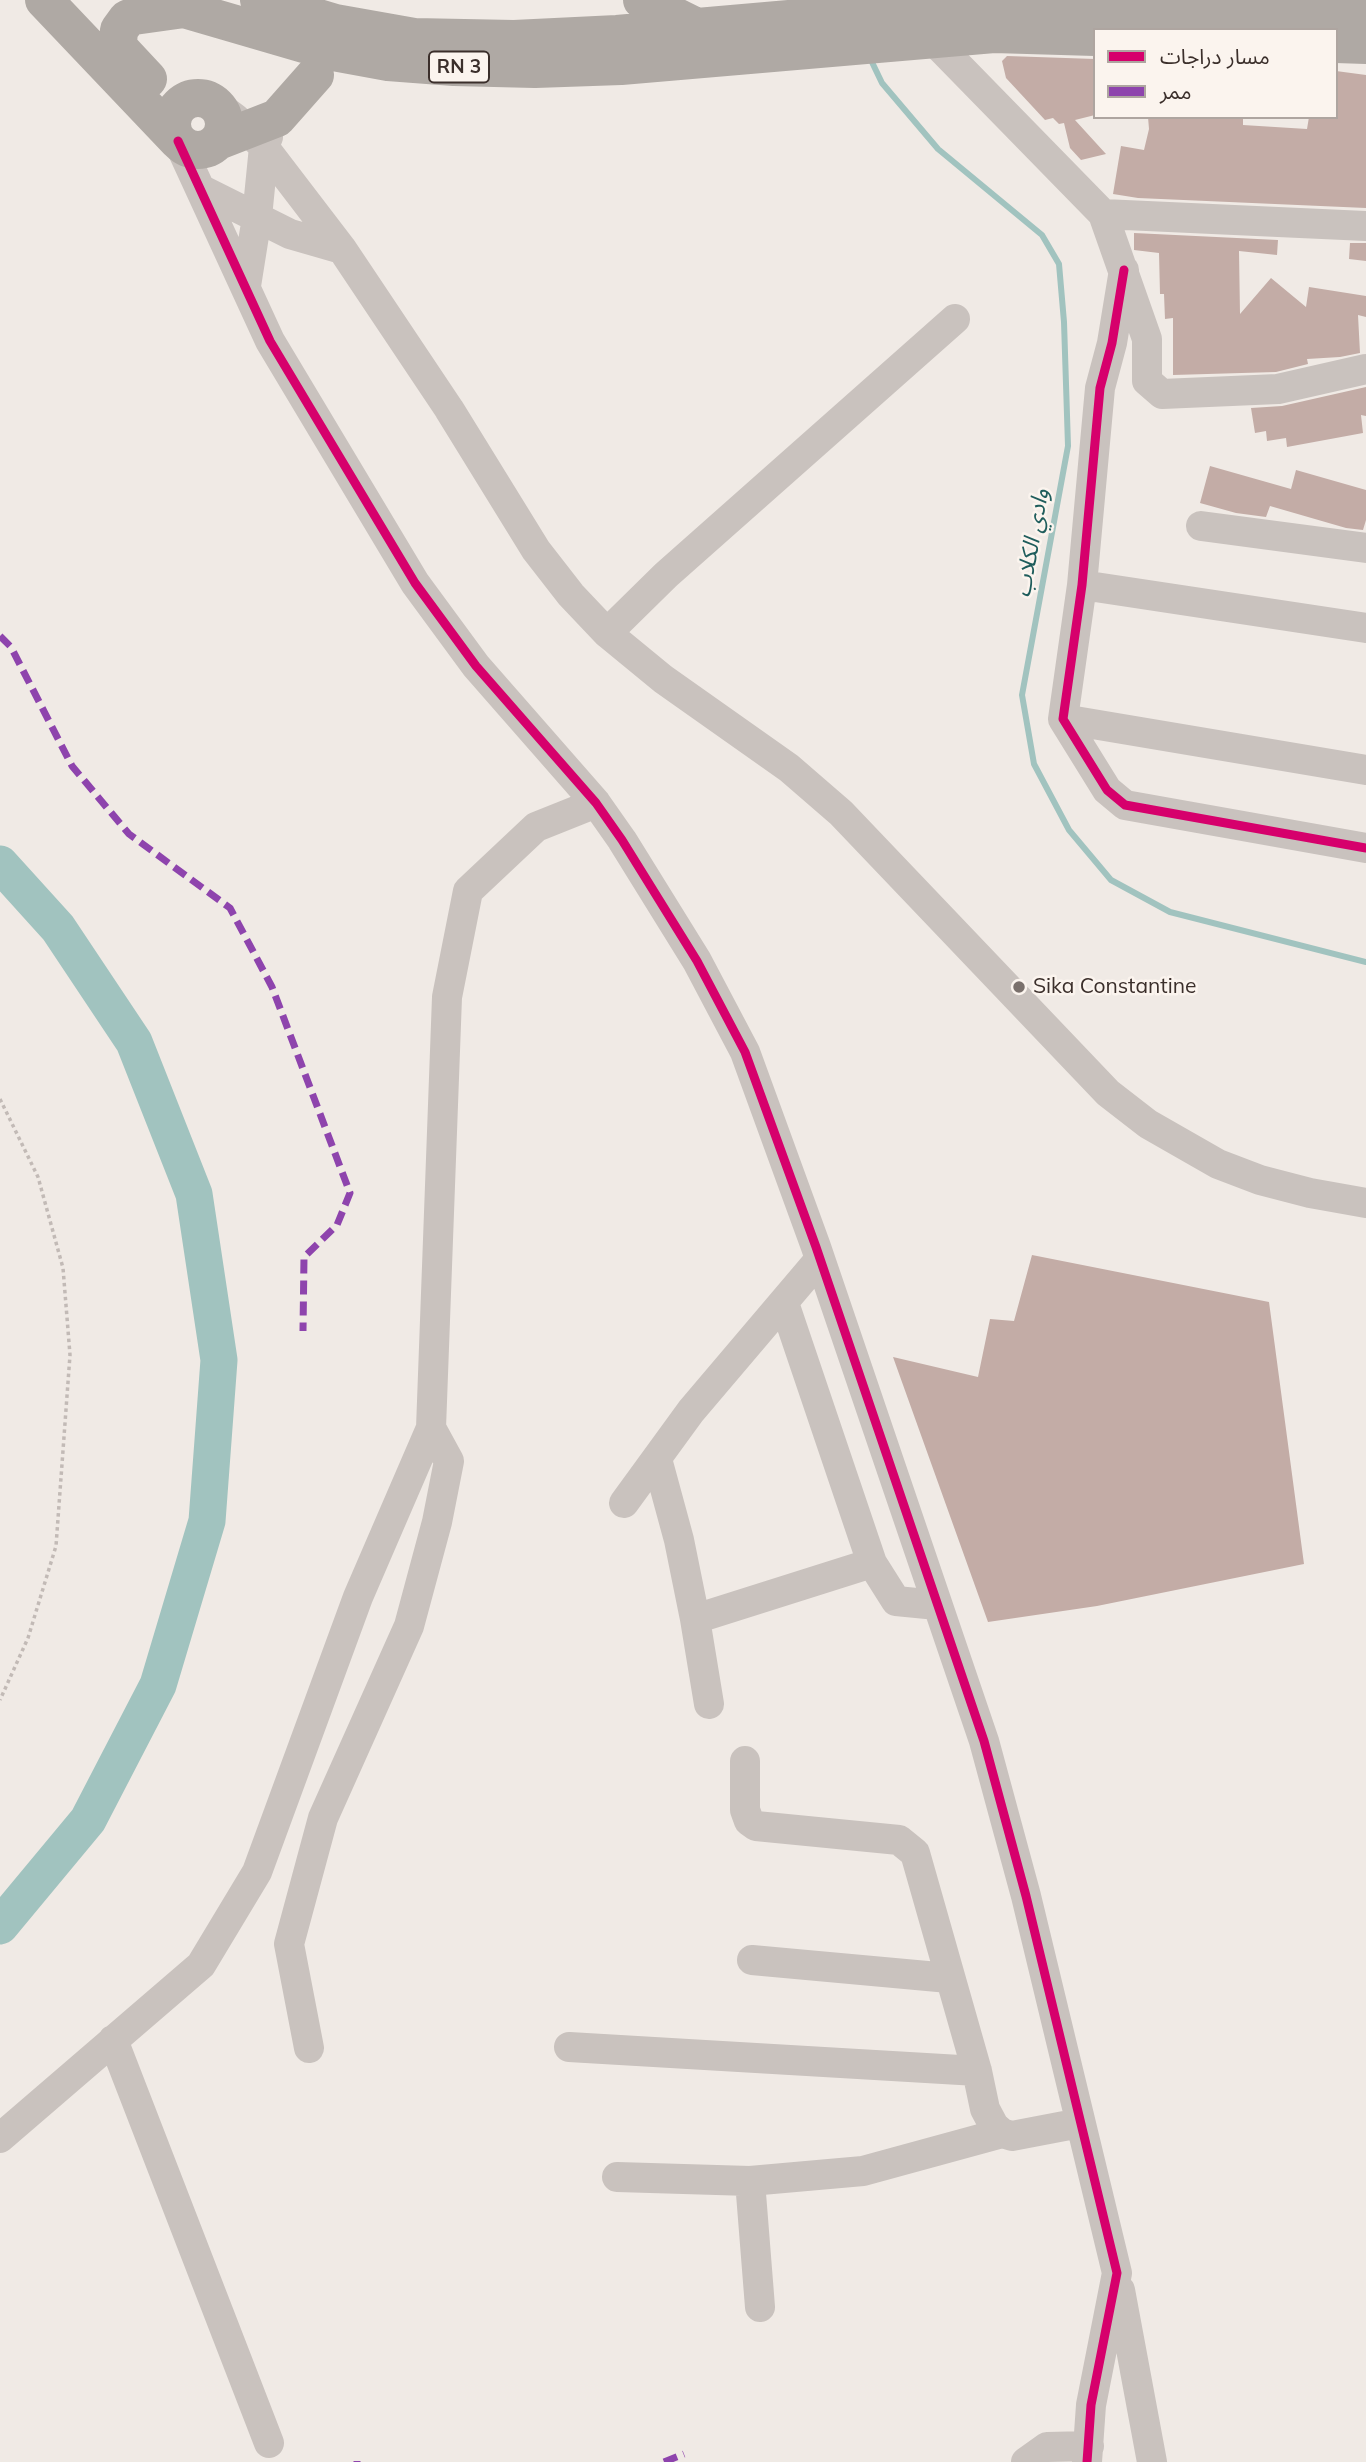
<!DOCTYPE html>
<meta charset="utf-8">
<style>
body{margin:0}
#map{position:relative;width:1366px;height:2462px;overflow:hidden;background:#f0eae5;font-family:Mulish,"Noto Sans Arabic",sans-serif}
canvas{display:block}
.legend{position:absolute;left:1093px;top:28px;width:245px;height:91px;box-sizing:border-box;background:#fbf4ee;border:2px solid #aea5a0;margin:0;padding:9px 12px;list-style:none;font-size:21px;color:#3b2f2b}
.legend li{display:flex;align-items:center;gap:14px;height:35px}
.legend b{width:35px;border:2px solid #aea5a0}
</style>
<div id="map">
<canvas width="1366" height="2462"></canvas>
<ul class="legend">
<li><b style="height:9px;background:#d6006c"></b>مسار دراجات</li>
<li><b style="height:9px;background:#8e44ad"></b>ممر</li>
</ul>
</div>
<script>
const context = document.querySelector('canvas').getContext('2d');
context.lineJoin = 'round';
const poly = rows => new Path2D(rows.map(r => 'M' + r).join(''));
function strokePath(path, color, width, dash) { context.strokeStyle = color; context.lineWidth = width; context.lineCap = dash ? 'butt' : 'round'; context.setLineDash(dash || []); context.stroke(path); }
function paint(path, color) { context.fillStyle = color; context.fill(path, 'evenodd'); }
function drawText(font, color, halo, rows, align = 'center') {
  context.font = font + ' Mulish,"Noto Sans Arabic",sans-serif'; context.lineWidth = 5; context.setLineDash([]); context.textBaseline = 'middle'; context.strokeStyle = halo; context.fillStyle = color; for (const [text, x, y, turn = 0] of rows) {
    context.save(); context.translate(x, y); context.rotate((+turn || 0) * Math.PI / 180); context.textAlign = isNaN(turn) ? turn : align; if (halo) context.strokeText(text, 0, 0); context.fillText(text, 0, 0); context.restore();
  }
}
strokePath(poly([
 [870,58,882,83,938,149,1042,235,1059,264,1064,322,1068,446,1022,695,1034,764,1069,830,1111,880,1170,912,1366,962]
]), '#a1c3bf', 6);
strokePath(poly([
 [0,864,58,928,134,1042,194,1194,219,1360,207,1521,158,1685,88,1820,0,1926]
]), '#a1c3bf', 37);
paint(poly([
 [1007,56,1095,59,1095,115,1075,120,1106,154,1081,160,1070,148,1064,123,1059,124,1053,118,1045,120,1006,78,1002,61],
 [1336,71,1366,75,1366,208,1138,198,1113,194,1121,146,1144,150,1149,129,1148,117,1243,117,1243,125,1307,129,1309,117,1336,117],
 [1134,233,1278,240,1277,255,1239,251,1240,314,1271,278,1306,307,1309,287,1366,296,1366,317,1358,315,1360,353,1340,357,1307,359,1308,364,1276,372,1173,375,1173,318,1165,319,1164,294,1160,294,1159,253,1134,250],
 [1350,243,1366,243,1366,261,1349,259],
 [1366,387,1366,416,1361,415,1363,433,1287,447,1286,438,1267,441,1266,431,1255,433,1251,408,1282,406],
 [1210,466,1291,489,1296,470,1366,490,1366,520,1363,530,1346,528,1270,506,1266,517,1236,513,1200,503],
 [1032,1255,1269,1302,1304,1564,1097,1606,988,1622,893,1357,978,1377,990,1319,1014,1321]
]), '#c3aca6');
strokePath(poly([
 [0,1099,38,1177,63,1268,70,1355,56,1546,28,1638,0,1700]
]), '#c2bab6', 3.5, [3.5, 3.5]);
strokePath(poly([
 [931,38,1103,214,1147,339,1147,381,1162,394,1278,389,1366,369],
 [216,104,236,119,264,147,342,249,449,409,536,550,571,595,607,633,663,679,789,768,841,813,1108,1093,1148,1124,1218,1164,1260,1180,1310,1193,1366,1203],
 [178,141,270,341,415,583,476,666,596,803,622,840,697,961,745,1052,816,1247,984,1741,1026,1896,1117,2273,1091,2405,1087,2462],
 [202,190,290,234,342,249],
 [1103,214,1366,226],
 [1124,270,1112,343,1100,388,1082,585,1063,719,1107,790,1125,805,1366,848],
 [246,286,257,217,264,147,268,137],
 [1201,526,1366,548],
 [1082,585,1366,628],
 [607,633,666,575,955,319],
 [1063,719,1366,770],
 [784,1303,872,1563,896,1601,937,1605],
 [657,1459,679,1540,695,1619,709,1704],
 [624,1503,691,1411,820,1259],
 [695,1619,872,1563],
 [745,1761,745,1810,749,1821,756,1826,899,1840,915,1853,977,2071,985,2109,994,2126,1002,2133,1012,2136,1080,2123],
 [752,1960,949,1978],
 [113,2040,269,2443],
 [569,2047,977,2071],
 [309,2048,289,1944,323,1818,409,1626,437,1522,449,1461,431,1428],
 [0,2138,201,1965,257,1872,358,1597,431,1428,447,997,468,891,536,827,596,803],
 [617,2177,750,2181],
 [1120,2290,1152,2462],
 [760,2307,750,2181,863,2171,1002,2133],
 [1026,2462,1047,2447,1089,2446]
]), '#c9c2be', 30);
strokePath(poly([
 [44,0,178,141],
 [161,0,184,9,328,51,388,62,454,67,535,69,621,66,994,34,1095,37],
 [259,0,335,23,414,37,514,39,617,34,914,8,989,7,1366,17],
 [642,0,695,26],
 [1336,44,1366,45],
 [148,79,120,49,118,43,119,30,127,19,134,16,184,9],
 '172 124a26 26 0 1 1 52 0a26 26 0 1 1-52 0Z',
 [218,141,277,118,315,75]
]), '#afa9a4', 38);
strokePath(poly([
 [0,636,11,647,72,766,129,834,230,908,272,987,350,1193,337,1225,304,1257,303,1331],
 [357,2462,357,2461],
 [664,2462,684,2454]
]), '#8e44ad', 7, [14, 7]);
strokePath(poly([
 [178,141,270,341,415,583,476,666,596,803,622,840,697,961,745,1052,816,1247,984,1741,1026,1896,1117,2273,1091,2405,1087,2462],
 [1124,270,1112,343,1100,388,1082,585,1063,719,1107,790,1125,805,1366,848]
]), '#d6006c', 9);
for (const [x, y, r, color] of [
 [1019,987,7,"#7a706c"]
]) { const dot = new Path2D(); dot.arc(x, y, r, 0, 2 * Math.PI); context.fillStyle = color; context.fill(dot); strokePath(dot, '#fbf4ee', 2.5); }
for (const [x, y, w] of [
 [459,67,60]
]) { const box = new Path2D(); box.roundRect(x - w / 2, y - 15.5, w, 31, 5); context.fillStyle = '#fbf4ee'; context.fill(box); strokePath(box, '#3b2f2b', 2); }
drawText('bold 19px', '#3b2f2b', null, [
 ["RN 3",459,67]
]);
drawText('21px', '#3b2f2b', '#fbf4ee', [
 ["Sika Constantine",1033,987]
], 'left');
drawText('italic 23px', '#1f5d5c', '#fbf4ee', [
 ["وادي الكلاب",1032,543,-80]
]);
</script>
